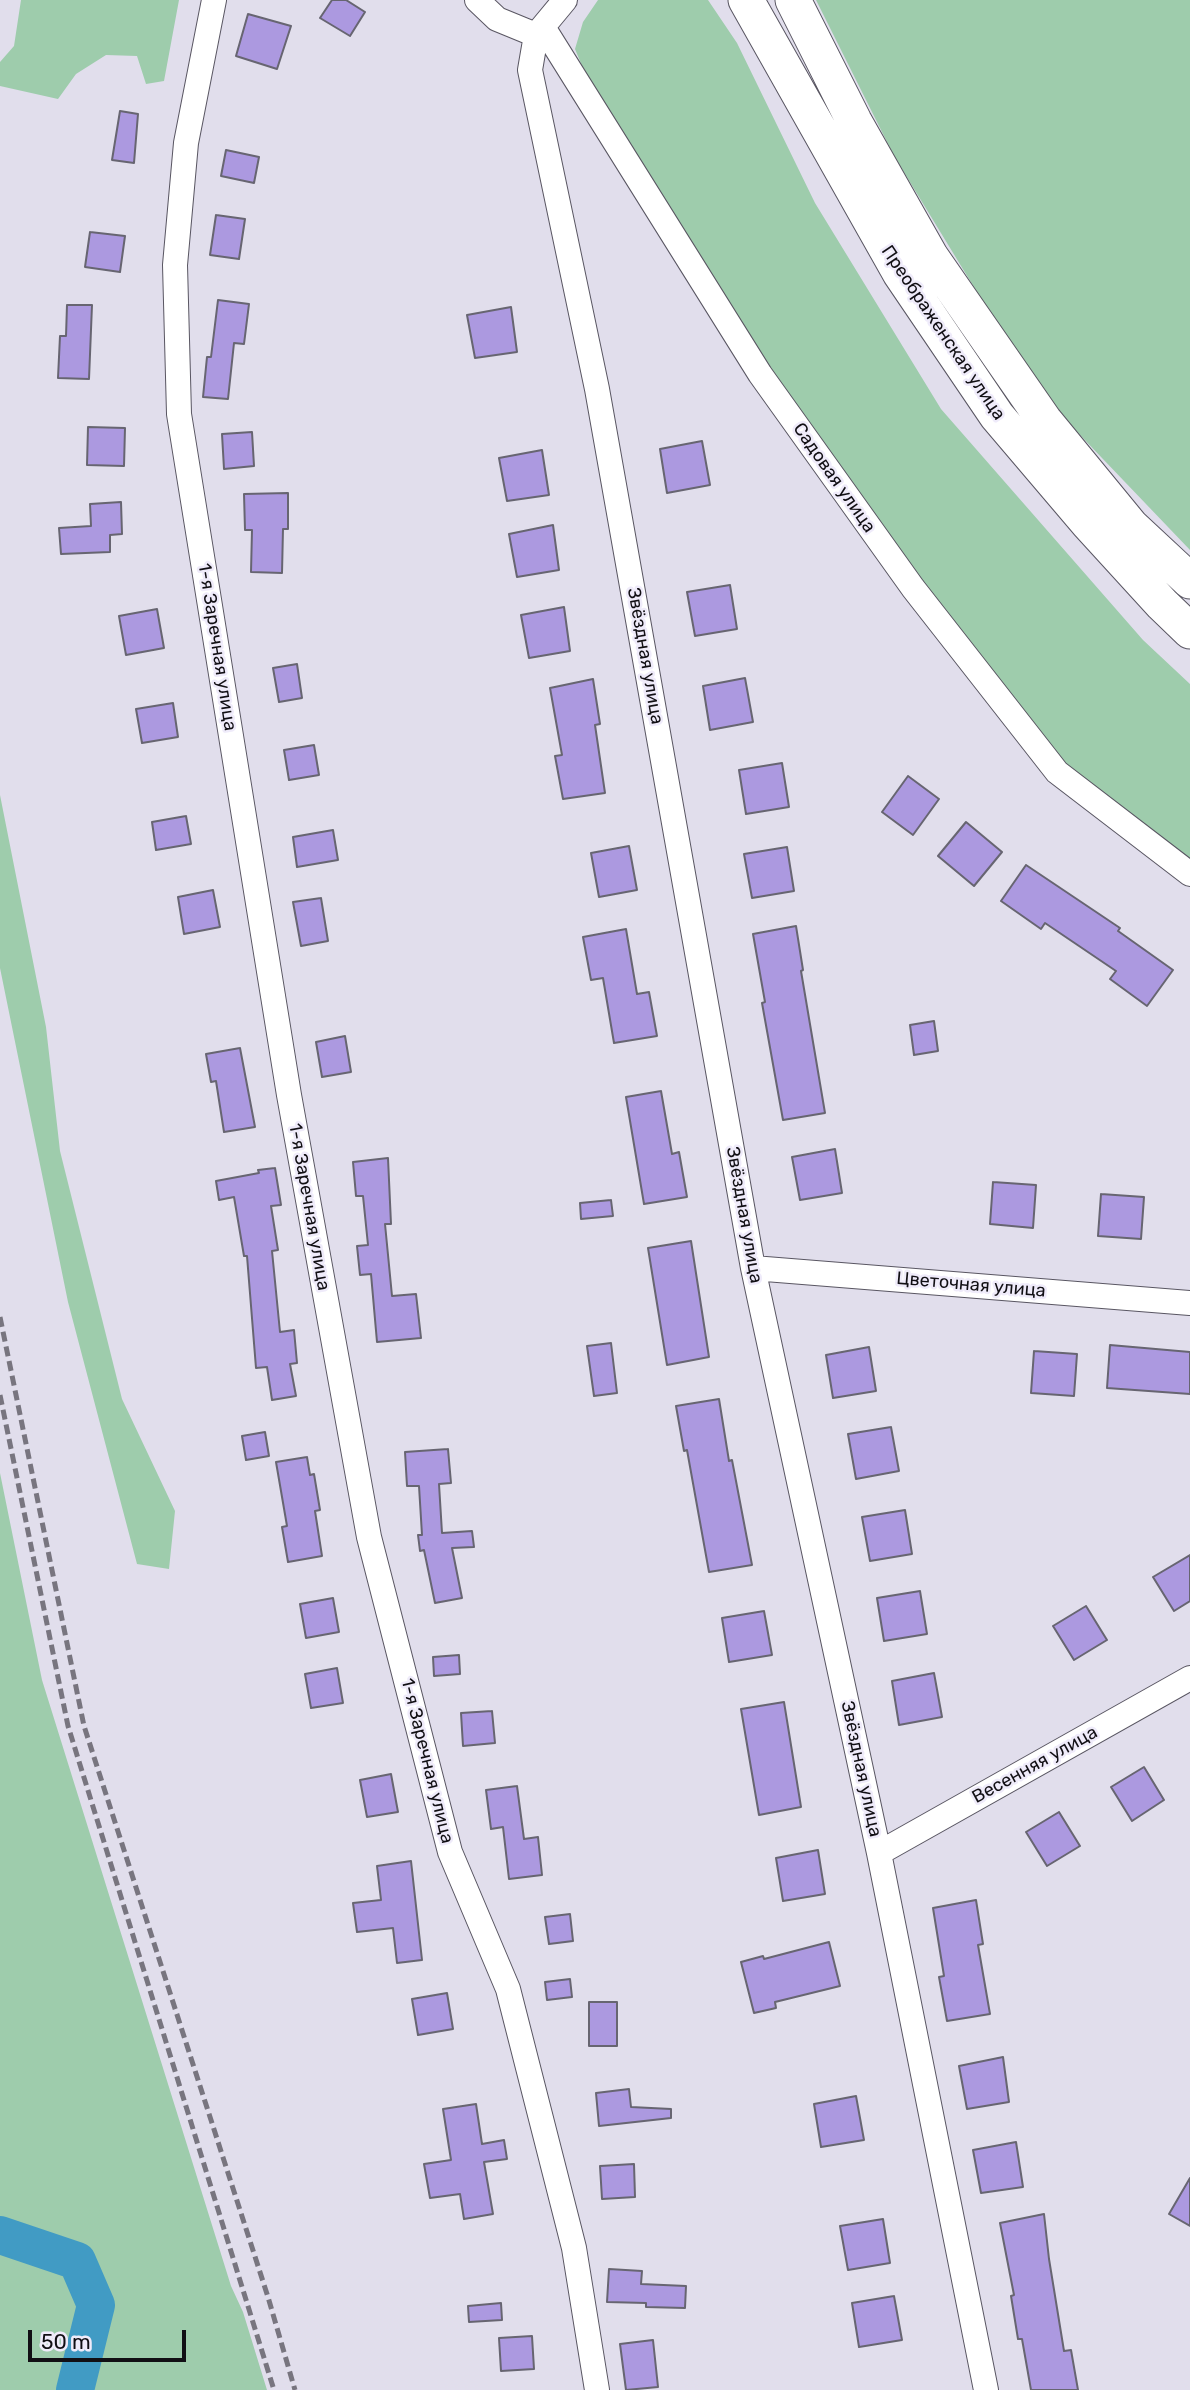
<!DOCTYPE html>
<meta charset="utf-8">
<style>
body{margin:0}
#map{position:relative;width:1190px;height:2390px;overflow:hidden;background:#e1deec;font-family:Rubik,sans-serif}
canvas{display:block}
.scale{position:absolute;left:28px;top:2330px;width:158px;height:32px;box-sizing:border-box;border:4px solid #110f14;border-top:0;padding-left:9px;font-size:21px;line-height:24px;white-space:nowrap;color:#110f14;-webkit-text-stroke:5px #efebfa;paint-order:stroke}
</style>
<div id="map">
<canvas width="1190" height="2390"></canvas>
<div class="scale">50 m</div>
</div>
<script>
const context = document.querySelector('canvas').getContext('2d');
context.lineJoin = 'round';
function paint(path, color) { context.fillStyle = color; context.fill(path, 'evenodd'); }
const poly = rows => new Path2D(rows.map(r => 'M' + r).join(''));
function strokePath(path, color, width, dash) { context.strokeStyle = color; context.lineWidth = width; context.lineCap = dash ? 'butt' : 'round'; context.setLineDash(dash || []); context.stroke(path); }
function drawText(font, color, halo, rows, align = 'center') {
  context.font = font + ' Rubik,sans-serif'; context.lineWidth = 5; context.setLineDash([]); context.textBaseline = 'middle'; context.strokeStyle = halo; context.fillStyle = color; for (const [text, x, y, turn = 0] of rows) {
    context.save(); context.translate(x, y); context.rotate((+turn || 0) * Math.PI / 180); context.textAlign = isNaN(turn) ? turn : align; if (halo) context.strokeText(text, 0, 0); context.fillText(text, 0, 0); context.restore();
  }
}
paint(poly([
 [21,0,179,0,164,81,146,84,137,56,106,55,76,74,58,99,0,86,0,62,14,46],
 [598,0,708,0,737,43,815,203,941,409,1143,640,1190,684,1190,870,1047,759,985,683,612,139,575,49,583,22],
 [816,0,1190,0,1190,550,1036,389,894,156],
 [0,795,46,1027,60,1151,122,1399,175,1511,169,1569,137,1564,68,1302,0,968],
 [0,1473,42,1680,231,2286,243,2312,267,2390,85,2390,102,2337,102,2295,91,2280,82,2258,11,2235,0,2230],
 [0,2243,70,2266,89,2304,79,2328,65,2390,0,2390]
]), '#9eccac');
strokePath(poly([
 [0,2235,77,2261,96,2305,75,2390]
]), '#419bc4', 38);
const building = poly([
 [332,0,346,0,365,12,350,36,320,18,332,0],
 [248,14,291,26,277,69,236,56,248,14],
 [120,111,138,114,134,163,112,160,120,111],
 [226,150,259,157,254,183,221,176,226,150],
 [216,215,245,219,239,259,210,255,216,215],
 [90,232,125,236,120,272,85,267,90,232],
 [218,300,249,304,244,344,234,343,228,399,203,397,207,357,211,357,218,300],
 [67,305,92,305,89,379,58,378,60,336,66,336,67,305],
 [511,307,517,352,475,358,467,315,511,307],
 [88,427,125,428,124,466,87,465,88,427],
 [252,432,254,466,224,469,222,434,252,432],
 [702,441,710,485,667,493,660,449,702,441],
 [542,450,549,495,507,501,499,458,542,450],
 [288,493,288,529,283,529,282,573,251,572,252,530,245,530,244,494,288,493],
 [121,502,122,534,110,535,110,552,61,554,59,528,91,526,90,504,121,502],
 [553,525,559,570,517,577,509,534,553,525],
 [730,585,737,629,695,636,687,592,730,585],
 [564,607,570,651,529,658,521,615,564,607],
 [157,609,164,648,126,655,119,616,157,609],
 [297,664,302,698,279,702,273,668,297,664],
 [745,678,753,722,710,730,703,686,745,678],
 [593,679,600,724,595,725,605,793,563,799,555,756,562,755,550,688,593,679],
 [173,703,178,737,142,743,136,709,173,703],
 [314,745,319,775,289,780,284,750,314,745],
 [782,763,789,807,746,814,739,770,782,763],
 [908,776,939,799,913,835,882,812,908,776],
 [186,816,191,844,156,850,152,822,186,816],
 [966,822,1002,852,974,886,938,856,966,822],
 [333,830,338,860,297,867,293,837,333,830],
 [629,846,637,890,599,897,591,853,629,846],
 [787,847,794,891,752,898,744,854,787,847],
 [1026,865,1120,928,1118,931,1173,970,1147,1006,1110,979,1116,971,1045,923,1041,929,1001,901,1026,865],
 [213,890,220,927,184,934,178,897,213,890],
 [321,898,328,941,301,946,293,902,321,898],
 [796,926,803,970,801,971,825,1113,783,1120,762,1003,765,1002,753,934,796,926],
 [626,929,637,994,649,992,657,1036,614,1043,603,978,591,980,583,937,626,929],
 [934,1021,938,1051,914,1055,910,1025,934,1021],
 [345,1036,351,1072,322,1077,316,1042,345,1036],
 [240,1048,255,1127,224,1132,216,1081,211,1082,206,1054,240,1048],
 [661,1091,672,1154,679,1152,687,1197,644,1204,626,1097,661,1091],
 [835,1149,842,1193,800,1200,792,1157,835,1149],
 [388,1158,391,1224,385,1224,392,1296,416,1294,421,1338,377,1342,371,1274,360,1275,357,1246,368,1245,363,1196,356,1196,353,1162,388,1158],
 [275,1168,281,1205,271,1206,278,1250,272,1251,280,1332,294,1330,297,1363,290,1364,296,1396,272,1400,267,1367,256,1368,247,1256,244,1256,234,1197,219,1200,216,1181,259,1173,258,1170,275,1168],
 [993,1182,1036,1185,1033,1228,990,1224,993,1182],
 [1101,1194,1144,1197,1141,1239,1098,1236,1101,1194],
 [611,1200,613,1216,581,1219,580,1203,611,1200],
 [691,1241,709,1357,667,1365,648,1248,691,1241],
 [611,1343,617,1393,594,1396,587,1346,611,1343],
 [1110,1345,1190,1352,1190,1394,1107,1388,1110,1345],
 [869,1347,876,1391,833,1398,826,1355,869,1347],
 [1034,1351,1077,1354,1074,1396,1031,1393,1034,1351],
 [719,1399,729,1461,732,1460,752,1565,709,1572,687,1450,684,1451,676,1406,719,1399],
 [891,1427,899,1471,856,1479,848,1434,891,1427],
 [265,1432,269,1456,246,1460,242,1436,265,1432],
 [448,1449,451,1483,439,1484,442,1533,472,1531,474,1547,452,1548,462,1598,435,1603,424,1550,420,1551,418,1535,422,1535,419,1486,407,1486,405,1452,448,1449],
 [307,1457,310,1475,314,1474,320,1510,315,1511,322,1556,288,1562,282,1527,287,1526,276,1462,307,1457],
 [905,1510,912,1554,870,1561,862,1517,905,1510],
 [1190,1555,1190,1601,1174,1611,1153,1577,1190,1555],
 [920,1591,927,1634,884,1641,877,1598,920,1591],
 [333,1598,339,1632,306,1638,300,1604,333,1598],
 [1086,1606,1107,1640,1074,1660,1053,1626,1086,1606],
 [764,1611,772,1655,729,1662,722,1618,764,1611],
 [459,1655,460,1674,434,1676,433,1657,459,1655],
 [337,1668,343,1703,311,1708,305,1674,337,1668],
 [934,1673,942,1717,899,1725,892,1681,934,1673],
 [784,1702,801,1807,759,1815,741,1709,784,1702],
 [492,1711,495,1743,463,1746,461,1713,492,1711],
 [1144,1767,1164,1800,1132,1821,1111,1787,1144,1767],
 [391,1774,398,1812,367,1817,360,1780,391,1774],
 [517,1786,524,1839,538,1837,542,1875,509,1879,503,1827,491,1829,486,1790,517,1786],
 [1059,1812,1080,1846,1047,1866,1026,1832,1059,1812],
 [818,1850,825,1894,783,1901,776,1858,818,1850],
 [411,1861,422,1960,397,1963,393,1928,357,1932,353,1903,381,1900,377,1866,411,1861],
 [976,1900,983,1944,978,1945,990,2014,947,2021,939,1977,944,1976,933,1908,976,1900],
 [570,1914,573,1941,549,1944,545,1917,570,1914],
 [829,1942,840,1986,775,2002,776,2008,754,2013,741,1962,763,1956,764,1959,829,1942],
 [570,1979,572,1997,547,2000,545,1982,570,1979],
 [447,1993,453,2029,418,2035,412,1999,447,1993],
 [589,2002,617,2002,617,2046,589,2046,589,2002],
 [1003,2057,1009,2102,967,2109,959,2066,1003,2057],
 [629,2089,631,2107,671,2109,671,2118,599,2126,596,2093,629,2089],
 [856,2096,864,2140,821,2147,814,2104,856,2096],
 [476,2104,482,2144,504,2140,507,2159,484,2162,493,2214,464,2219,460,2194,430,2198,424,2164,451,2160,443,2109,476,2104],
 [1016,2142,1023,2187,981,2193,973,2150,1016,2142],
 [634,2164,635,2197,602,2199,600,2166,634,2164],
 [1190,2178,1190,2226,1169,2214,1190,2178],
 [1044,2214,1049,2259,1064,2351,1071,2350,1078,2390,1031,2390,1022,2339,1018,2339,1011,2296,1014,2295,1000,2223,1044,2214],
 [883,2219,890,2263,848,2270,840,2226,883,2219],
 [609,2269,642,2271,641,2284,686,2286,685,2308,646,2307,646,2303,607,2302,609,2269],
 [894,2296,902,2340,859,2347,852,2303,894,2296],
 [501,2303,502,2320,469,2322,468,2306,501,2303],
 [532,2336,534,2369,501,2371,499,2338,532,2336],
 [653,2340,658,2387,626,2390,620,2344,653,2340]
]);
paint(building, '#ac99e0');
strokePath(building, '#676571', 2);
const street = poly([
 [214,0,186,143,175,265,179,414,289,1095,369,1537,450,1852,508,1989,574,2248,597,2390],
 [477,0,497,19,536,35],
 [565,0,536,35,530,70,597,389,753,1268,879,1853,986,2390],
 [543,27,760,374,913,588,1057,772,1190,874],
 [753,1268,1190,1303],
 [879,1853,1190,1678]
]);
const secondary = poly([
 [746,0,900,273,997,416,1088,523,1162,604,1190,631],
 [793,0,854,121,931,257,1044,420,1131,526,1190,581]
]);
strokePath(street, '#595662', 26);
strokePath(secondary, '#595662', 37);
strokePath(street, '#fff', 24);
strokePath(secondary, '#fff', 35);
strokePath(poly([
 [0,1317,84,1726,268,2297,295,2390],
 [0,1395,68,1726,274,2390]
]), '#78757f', 5, [10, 5]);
drawText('18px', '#110f14', '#efebfa', [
 ["Преображенская улица",943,333,56],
 ["Садовая улица",834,478,55],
 ["1-я Заречная улица",217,647,81],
 ["Звёздная улица",645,656,80],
 ["1-я Заречная улица",309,1207,80],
 ["Звёздная улица",744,1215,80],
 ["Цветочная улица",971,1285,5],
 ["1-я Заречная улица",427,1761,76],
 ["Весенняя улица",1035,1765,-29],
 ["Звёздная улица",861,1769,78]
]);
</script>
